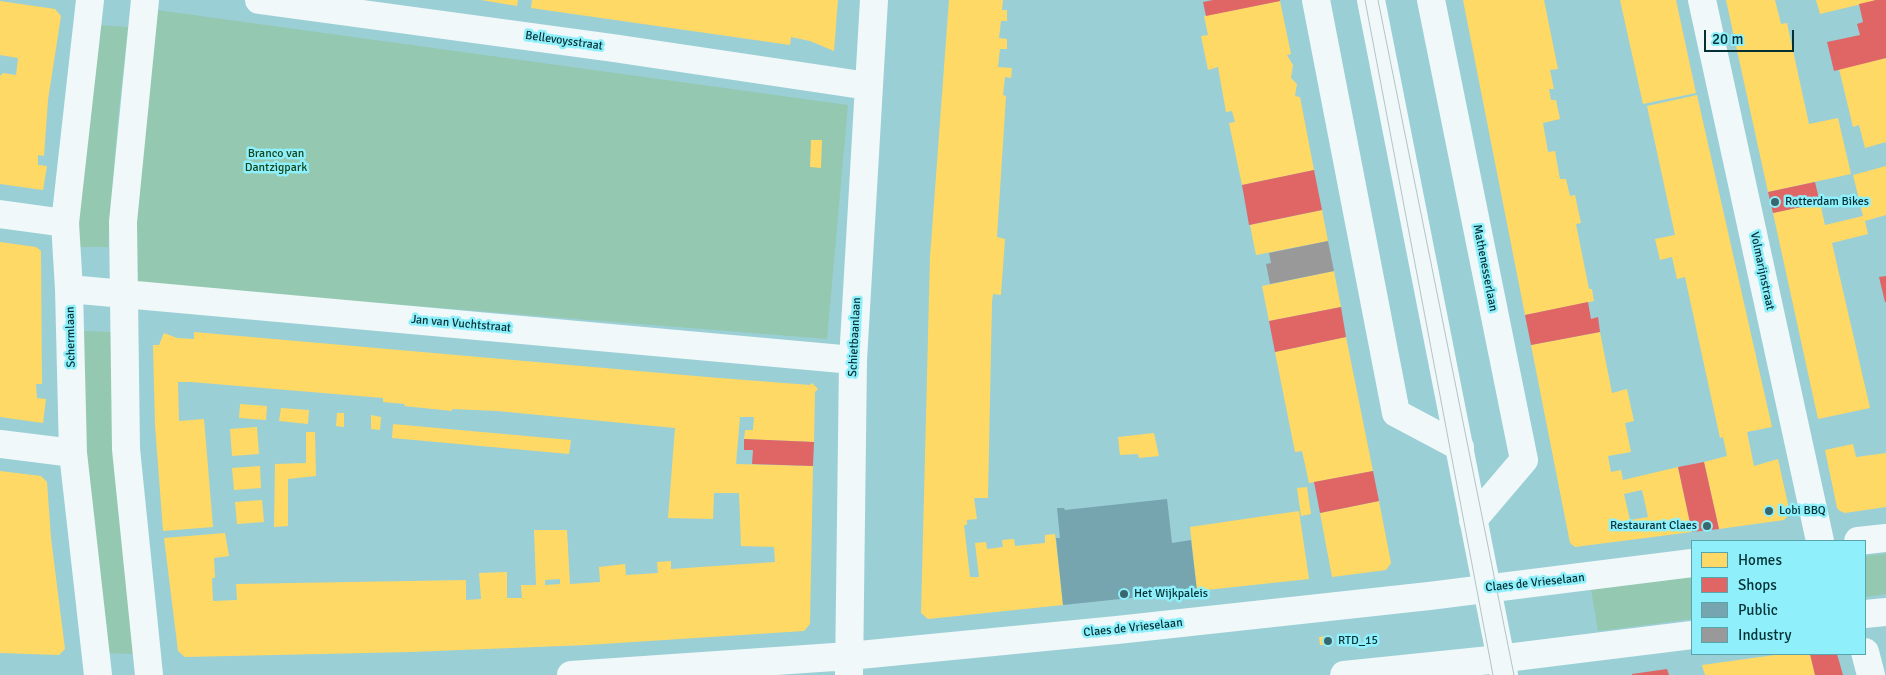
<!DOCTYPE html>
<style>
body{margin:0}
#map{position:relative;width:1886px;height:675px;overflow:hidden;background:#9acfd6;font-family:Signika,sans-serif}
canvas{display:block}
.legend{position:absolute;left:1691px;top:540px;width:175px;height:115px;box-sizing:border-box;background:#8ff0fb;border:1px solid #57a4ac;margin:0;padding:6px 9px;list-style:none;font-size:15px;color:#033135}
.legend li{display:flex;align-items:center;gap:10px;height:25px}
.legend b{width:25px;border:1px solid #57a4ac}
.scale{position:absolute;left:1704px;top:30px;width:90px;height:22px;box-sizing:border-box;border:2px solid #033135;border-top:0;padding-left:6px;font-size:15px;line-height:18px;white-space:nowrap;color:#033135;-webkit-text-stroke:4px #8ff0fb;paint-order:stroke}
</style>
<div id="map">
<canvas width="1886" height="675"></canvas>
<ul class="legend">
<li><b style="height:14px;background:#ffd966"></b>Homes</li>
<li><b style="height:14px;background:#e06666"></b>Shops</li>
<li><b style="height:14px;background:#76a5af"></b>Public</li>
<li><b style="height:14px;background:#999"></b>Industry</li>
</ul>
<div class="scale">20 m</div>
</div>
<script>
const context = document.querySelector('canvas').getContext('2d');
context.lineJoin = 'round';
function paint(path, color) { context.fillStyle = color; context.fill(path, 'evenodd'); }
const poly = rows => new Path2D(rows.map(r => 'M' + r).join(''));
function strokePath(path, color, width, dash) { context.strokeStyle = color; context.lineWidth = width; context.lineCap = dash ? 'butt' : 'round'; context.setLineDash(dash || []); context.stroke(path); }
function drawText(font, color, halo, rows, align = 'center') {
  context.font = font + ' Signika,sans-serif'; context.lineWidth = 5; context.setLineDash([]); context.textBaseline = 'middle'; context.strokeStyle = halo; context.fillStyle = color; for (const [text, x, y, turn = 0] of rows) {
    context.save(); context.translate(x, y); context.rotate((+turn || 0) * Math.PI / 180); context.textAlign = isNaN(turn) ? turn : align; if (halo) context.strokeText(text, 0, 0); context.fillText(text, 0, 0); context.restore();
  }
}
paint(poly([
 [157,10,848,105,827,339,129,283],
 [98,25,128,27,118,118,108,247,78,247,80,195],
 [83,331,112,332,136,654,106,653,86,452],
 [1886,554,1886,594,1865,597,1865,556],
 [1692,577,1692,619,1598,631,1591,589]
]), '#94c8b0');
paint(poly([
 [481,0,518,0,517,6],
 [532,0,838,0,834,51,810,41,791,37,790,45,531,8],
 [949,0,1003,0,1002,10,1007,10,1007,21,1001,21,999,38,1007,39,1007,49,1000,49,998,67,1012,68,1011,78,1005,77,1003,95,1006,96,997,237,1005,239,1001,295,993,294,992,302,988,498,974,498,977,519,967,520,967,525,964,525,970,577,979,577,975,543,986,542,987,549,1003,547,1002,540,1014,539,1015,546,1045,543,1045,535,1055,534,1063,605,928,619,921,613,930,257],
 [1463,0,1544,0,1558,69,1550,70,1554,89,1549,89,1551,100,1556,100,1560,119,1543,123,1548,152,1555,151,1560,179,1566,179,1570,196,1575,195,1581,223,1576,224,1589,289,1592,289,1594,301,1525,315],
 [1620,0,1676,0,1696,93,1643,104],
 [1726,0,1775,0,1781,24,1787,23,1809,124,1838,118,1851,174,1768,192],
 [1816,0,1874,0,1874,1,1820,14],
 [0,1,55,9,61,16,48,100,44,156,38,155,38,165,47,166,43,190,0,184,0,76,3,73,16,75,18,58,0,55],
 [1280,1,1291,54,1287,55,1293,65,1291,78,1297,84,1295,96,1300,97,1314,170,1242,185,1229,123,1235,122,1232,111,1226,112,1218,67,1208,70,1201,36,1208,35,1204,16],
 [1886,58,1886,142,1865,148,1859,125,1853,127,1839,69],
 [1697,95,1772,427,1747,432,1754,466,1778,459,1790,513,1784,520,1719,529,1704,462,1727,456,1723,437,1720,438,1685,277,1677,279,1672,257,1660,260,1655,239,1675,235,1647,106],
 [811,140,822,140,821,168,810,167],
 [1886,166,1886,215,1865,221,1868,234,1832,243,1870,408,1818,419,1773,213,1820,203,1825,225,1863,216,1853,175],
 [1322,210,1328,241,1256,255,1250,225],
 [0,242,36,247,41,251,42,384,36,384,37,398,46,399,43,423,0,417],
 [1334,271,1341,307,1269,321,1262,286],
 [194,332,707,377,810,385,812,383,818,389,815,392,814,442,744,439,745,430,753,430,754,417,740,417,736,464,813,466,810,624,804,631,587,645,410,652,185,657,178,651,164,538,225,533,229,556,214,558,215,578,212,578,213,601,237,600,236,584,466,580,466,600,481,599,479,573,507,572,507,598,522,598,521,585,536,585,534,530,567,530,570,584,600,582,599,567,625,564,626,575,658,573,657,562,671,561,671,569,775,562,774,547,741,546,739,493,714,493,713,519,668,518,675,428,497,411,452,409,452,411,404,406,405,404,383,402,383,398,191,382,178,382,179,421,204,419,213,527,163,531,155,425,153,345,159,345,164,333,177,338,194,339],
 [560,579,560,584,545,585,545,580],
 [1600,332,1612,393,1627,389,1634,421,1625,423,1631,452,1608,456,1611,472,1621,470,1623,480,1678,467,1692,532,1575,547,1570,543,1531,345],
 [1642,490,1648,517,1630,520,1624,494],
 [1346,337,1373,471,1309,483,1302,451,1295,452,1275,352],
 [240,404,267,406,266,420,239,418],
 [281,408,309,410,308,424,279,421],
 [337,413,344,413,344,427,336,426],
 [371,415,381,417,380,430,371,429],
 [393,424,571,440,569,454,392,438],
 [257,427,259,454,232,456,230,429],
 [306,432,315,432,316,476,288,479,288,526,274,527,275,464,306,463],
 [1154,433,1159,456,1139,458,1138,454,1120,455,1118,437],
 [1853,444,1856,457,1886,453,1886,507,1845,513,1840,511,1837,508,1825,450],
 [260,466,261,488,234,490,232,468],
 [0,471,41,476,47,482,51,538,65,649,59,655,0,653],
 [1307,487,1311,514,1301,516,1297,488],
 [262,500,264,522,237,524,235,502],
 [1379,501,1391,563,1386,570,1332,577,1320,513],
 [1299,511,1309,579,1197,591,1190,527],
 [1327,636,1329,645,1320,645,1319,637],
 [1782,654,1810,654,1815,675,1705,675,1702,665]
]), '#ffd966');
paint(poly([
 [1213,0,1280,0,1280,1,1206,16,1203,2],
 [1876,0,1886,0,1886,58,1834,71,1827,42,1860,35,1857,24,1863,22,1859,4],
 [1314,170,1322,210,1249,225,1242,185],
 [1815,182,1820,203,1773,213,1768,192],
 [1886,276,1886,302,1885,302,1879,277],
 [1588,302,1591,319,1598,317,1600,332,1531,345,1525,315],
 [1341,307,1346,337,1275,352,1269,321],
 [744,439,814,442,813,466,752,464,753,450,744,450],
 [1704,462,1719,529,1692,532,1678,467],
 [1373,471,1379,501,1320,513,1314,482],
 [1810,654,1837,654,1843,675,1815,675],
 [1667,669,1669,675,1632,675,1632,674]
]), '#e06666');
paint(poly([
 [1167,499,1172,543,1191,540,1197,591,1063,605,1056,538,1060,538,1057,508,1064,508,1065,510]
]), '#76a5af');
paint(poly([
 [1328,241,1334,271,1270,284,1266,264,1271,263,1269,253]
]), '#999');
strokePath(poly([
 [90,0,65,223,69,289,73,453,98,675],
 [145,0,123,222,126,449,149,675],
 [259,0,613,48,868,86],
 [1316,0,1396,413,1460,447],
 [1431,0,1524,460,1473,520],
 [1702,0,1820,541],
 [0,214,65,223],
 [69,289,853,360],
 [0,444,73,453],
 [1858,541,1886,538],
 [1865,614,1886,612],
 [1865,652,1871,675],
 [571,675,849,656,1117,630,1429,596,1692,563],
 [849,675,853,360,874,0],
 [1344,675,1490,660,1692,635]
]), '#f0f8f9', 28);
strokePath(poly([
 [1371,0,1504,675]
]), '#f0f8f9', 28);
strokePath(poly([
 [1365,0,1493,675],
 [1378,0,1514,675]
]), '#b4c4c6', 1);
for (const [x, y, r, color] of [
 [1775,202,5,"#38686d"],
 [1769,511,5,"#38686d"],
 [1707,526,5,"#38686d"],
 [1124,594,5,"#38686d"],
 [1328,641,5,"#38686d"]
]) { const dot = new Path2D(); dot.arc(x, y, r, 0, 2 * Math.PI); context.fillStyle = color; context.fill(dot); strokePath(dot, '#8ff0fb', 2); }
drawText('12px', '#033135', '#8ff0fb', [
 ["Bellevoysstraat",564,41,8],
 ["Mathenesserlaan",1485,268,79],
 ["Volmarijnstraat",1762,271,78],
 ["Jan van Vuchtstraat",461,324,5],
 ["Schermlaan",71,337,-91],
 ["Schietbaanlaan",855,337,-87],
 ["Claes de Vrieselaan",1535,583,-6],
 ["Claes de Vrieselaan",1133,628,-6]
]);
drawText('12px', '#14451a', '#8ff0fb', [
 ["Branco van",276,154],
 ["Dantzigpark",276,168]
]);
drawText('12px', '#033135', '#8ff0fb', [
 ["Rotterdam Bikes",1785,202],
 ["Lobi BBQ",1779,511],
 ["Restaurant Claes",1697,526,"right"],
 ["Het Wijkpaleis",1134,594],
 ["RTD_15",1338,641]
], 'left');
</script>
